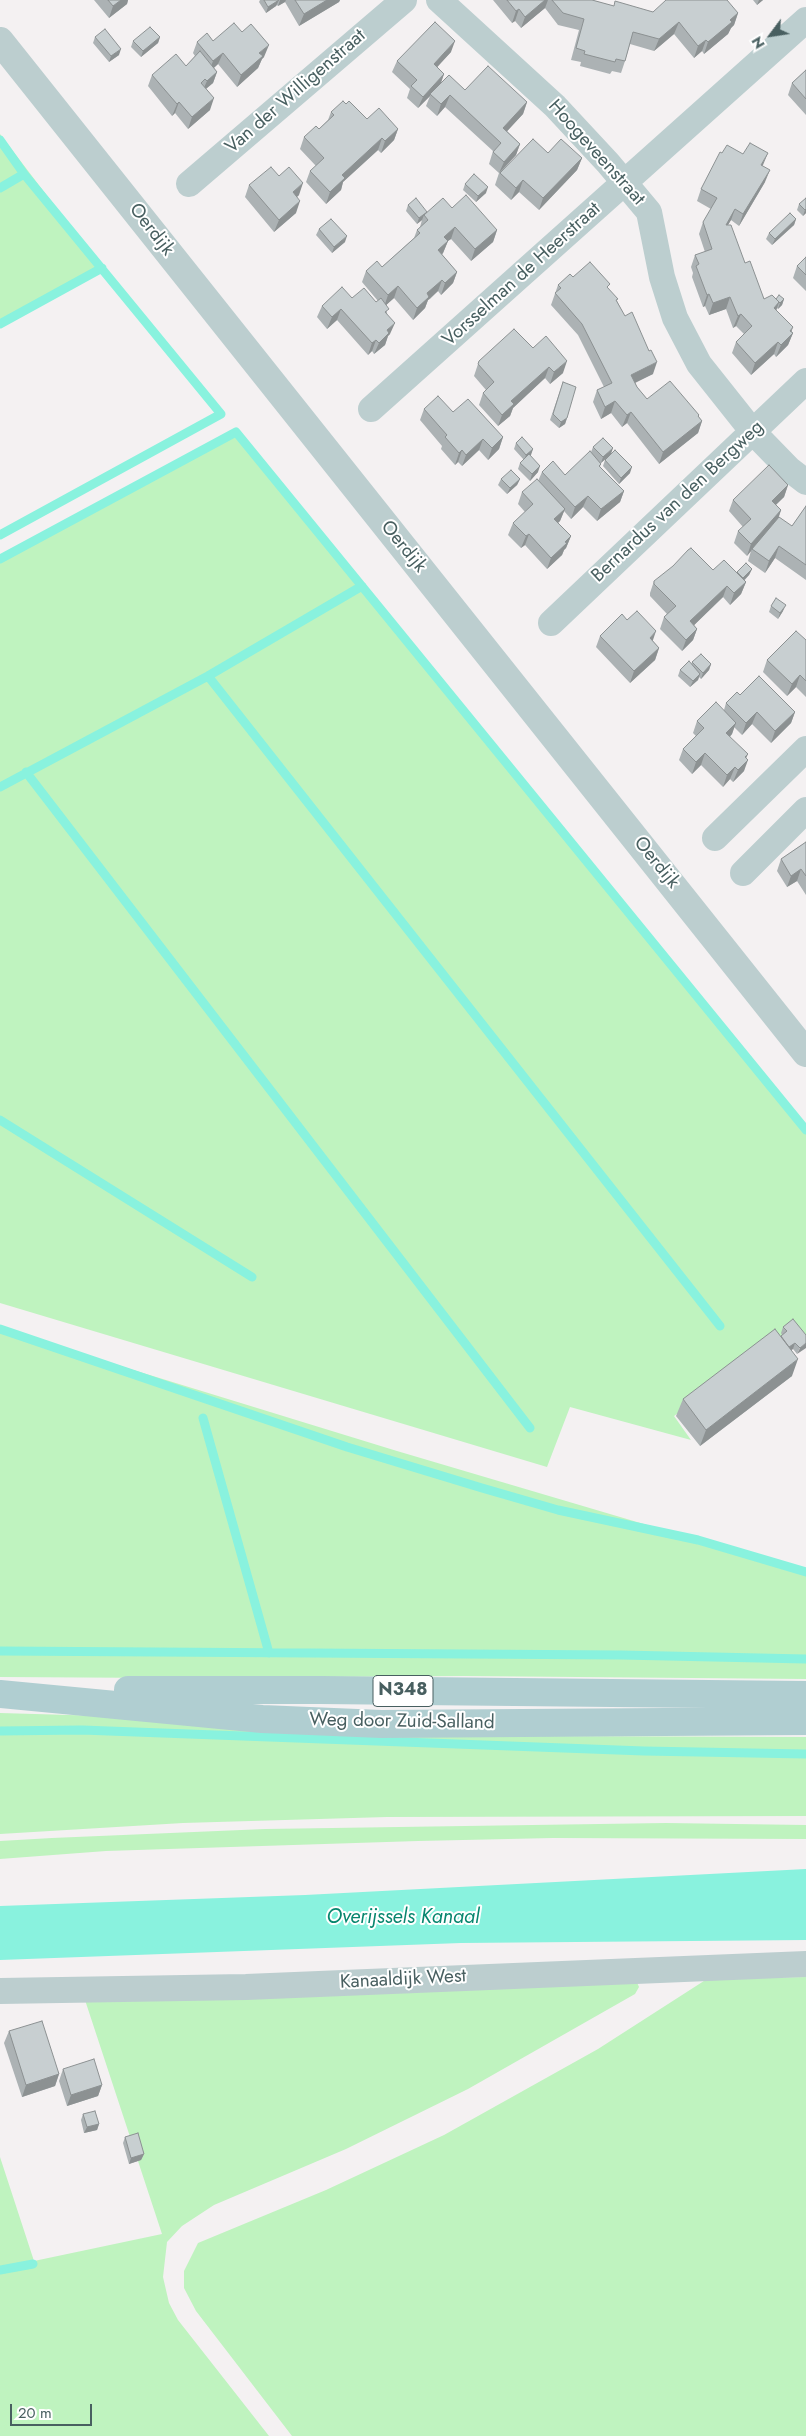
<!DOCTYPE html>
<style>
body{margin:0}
#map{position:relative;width:806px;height:2436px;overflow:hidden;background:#f4f1f2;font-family:Jost,sans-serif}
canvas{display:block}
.north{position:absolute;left:746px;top:10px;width:50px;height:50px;-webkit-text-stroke:4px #fff;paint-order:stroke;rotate:239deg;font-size:14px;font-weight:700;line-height:20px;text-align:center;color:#485f60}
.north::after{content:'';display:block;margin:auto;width:18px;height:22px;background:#485f60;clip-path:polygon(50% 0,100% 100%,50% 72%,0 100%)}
.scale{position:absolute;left:10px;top:2404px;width:82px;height:22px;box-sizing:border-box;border:2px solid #485f60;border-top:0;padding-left:6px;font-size:15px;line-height:18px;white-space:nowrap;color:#485f60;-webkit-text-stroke:4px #fff;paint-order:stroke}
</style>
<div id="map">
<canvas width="806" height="2436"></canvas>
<div class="north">N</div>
<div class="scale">20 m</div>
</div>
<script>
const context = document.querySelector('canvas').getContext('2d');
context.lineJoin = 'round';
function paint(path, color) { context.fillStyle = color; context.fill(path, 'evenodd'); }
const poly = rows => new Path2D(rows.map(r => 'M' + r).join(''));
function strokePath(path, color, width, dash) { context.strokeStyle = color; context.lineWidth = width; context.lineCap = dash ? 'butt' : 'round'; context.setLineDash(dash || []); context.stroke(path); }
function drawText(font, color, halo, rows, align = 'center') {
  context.font = font + ' Jost,sans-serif'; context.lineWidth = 4; context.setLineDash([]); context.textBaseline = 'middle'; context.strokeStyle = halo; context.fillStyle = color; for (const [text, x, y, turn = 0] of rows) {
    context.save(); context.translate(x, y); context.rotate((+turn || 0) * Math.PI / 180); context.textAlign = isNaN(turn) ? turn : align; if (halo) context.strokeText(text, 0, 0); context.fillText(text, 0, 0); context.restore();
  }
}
paint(poly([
 [0,134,102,268,0,324],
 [236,432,444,683,806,1130,806,1341,770,1346,674,1416,691,1440,570,1407,547,1467,0,1303,0,559],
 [0,1329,397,1451,806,1572,806,1679,464,1676,167,1678,0,1677],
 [0,1713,173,1718,541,1736,806,1737,806,1816,387,1817,183,1823,0,1834],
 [666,1823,806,1825,806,1839,553,1838,418,1841,106,1851,0,1859,0,1841,52,1838,265,1829],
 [806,1977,806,2436,292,2436,196,2311,184,2288,184,2271,198,2243,326,2190,444,2135,598,2049,707,1979],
 [636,1980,639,1987,635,1994,468,2089,346,2149,214,2205,182,2226,167,2242,163,2277,169,2303,178,2320,269,2436,0,2436,0,2157,34,2261,162,2234,84,1997]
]), '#bff3bf');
paint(poly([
 [806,1869,806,1940,461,1943,0,1960,0,1906,305,1895]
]), '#89f2de');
strokePath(poly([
 [0,140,24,174,221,414,0,535],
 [0,188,24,174],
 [0,324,102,268],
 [0,559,236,432,806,1130],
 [208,676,720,1326],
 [26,772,530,1428],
 [0,787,208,676,362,586],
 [0,1120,252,1277],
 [0,1329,347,1447,482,1488,558,1510,698,1540,806,1572],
 [203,1418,269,1653],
 [0,1651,621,1655,806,1659],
 [0,1731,82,1730,644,1751,806,1754],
 [0,2270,33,2264]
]), '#89f2de', 9);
strokePath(poly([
 [439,0,555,106,608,163,649,212,662,277,675,318,699,364,753,432,789,469,806,482],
 [189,184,404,0],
 [371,409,806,20],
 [551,623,806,381],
 [715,838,806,749],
 [743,873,806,810],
 [0,1991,246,1987,806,1964]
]), '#bccecf', 26);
strokePath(poly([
 [0,41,806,1053]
]), '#bccecf', 28);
strokePath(poly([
 [128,1690,320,1690,806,1695],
 [0,1694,262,1719,381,1724,806,1721]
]), '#b0ced1', 28);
paint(poly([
 [94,0,128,0,127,4,109,18],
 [260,0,340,0,339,2,299,26,285,2,278,6,277,5,276,6,266,13,259,2],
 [493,0,592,0,613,6,653,12,738,13,734,25,731,28,728,34,704,54,702,51,694,58,674,34,654,51,630,44,625,61,621,73,612,71,610,74,580,66,581,62,571,60,579,30,558,25,545,8,521,28,515,21,512,23],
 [753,0,763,0,757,5],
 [95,37,119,55,109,62,93,43],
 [160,37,158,43,141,57,131,47,133,41],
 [213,41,264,57,262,59,258,68,237,87,218,64,214,68,217,72,213,83,206,89,210,110,188,129,175,113,172,116,148,86,152,75,186,66,195,56,193,53,197,42],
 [451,52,437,67,444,74,440,84,465,90,527,102,523,114,507,131,520,144,516,155,502,171,548,153,582,158,577,170,539,210,519,192,511,200,495,185,499,173,489,164,493,151,445,107,437,116,426,106,430,96,418,108,407,98,410,89,392,72,397,61],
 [806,70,806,115,788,95,792,83],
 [346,104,367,119,398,129,394,140,381,153,378,150,343,182,341,190,326,204,306,182,310,171,316,166,300,149,304,137,319,129,328,120,331,112],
 [722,153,763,166,765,182,739,226,731,220,728,225,745,263,764,299,784,299,782,305,778,309,777,308,776,311,793,333,788,345,776,357,774,354,751,375,732,353,736,342,744,334,736,326,733,328,726,309,709,315,705,306,703,307,692,277,693,273,691,267,695,255,705,252,699,234,703,222,711,209,697,201,701,189],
 [279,176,299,195,297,197,296,213,274,232,245,197,249,185],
 [465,184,486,193,476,202,463,190],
 [806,198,806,213,803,216,797,210,799,204],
 [408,205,427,212,452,208,497,230,493,242,471,261,451,239,448,241,443,253,442,255,457,272,453,283,441,295,438,291,430,299,428,300,425,308,413,320,394,298,386,305,390,334,388,336,385,345,374,354,372,351,368,355,337,320,327,329,317,317,322,306,352,298,376,302,378,301,362,282,366,271,382,267,414,238,417,230,420,227,422,220,417,224,406,211],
 [796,219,794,225,772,245,766,239,769,233],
 [319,229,345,242,332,253,316,235],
 [806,257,806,291,793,278,797,266],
 [558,285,608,288,617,301,653,374,635,382,637,387,647,399,699,415,699,417,702,421,698,433,659,464,627,423,622,427,611,413,601,419,593,402,597,390,604,387,578,335,551,305],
 [533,348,563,373,550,384,545,378,513,408,510,416,498,426,479,405,483,393,486,390,474,376,479,361],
 [563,382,567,418,565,424,559,428,550,420],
 [424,409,453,412,503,437,499,449,488,460,479,450,462,466,458,462,455,465,441,449,442,446,420,420],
 [516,443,533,449,530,455,538,472,530,481,518,469,520,463,524,460,514,449],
 [593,447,611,454,601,463,600,467,624,491,620,502,597,521,583,507,571,519,564,511,560,521,558,523,571,536,566,548,564,550,562,555,547,569,525,545,521,548,508,535,513,523,525,512,518,504,522,492,538,481,542,472,565,475,591,452],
 [605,460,630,473,619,484,603,466],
 [501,479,520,479,517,485,507,494,498,485],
 [788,485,784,497,776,505,781,510,778,519,792,526,806,506,806,580,775,558,765,573,748,561,751,551,747,556,734,543,738,531,743,527,729,511,733,500],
 [752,569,749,575,744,581,746,582,741,594,730,605,723,597,694,625,697,629,693,640,682,651,660,629,664,617,667,614,650,596,650,593,654,581,713,570,736,573],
 [771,606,783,611,778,619,769,612],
 [627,620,653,641,659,648,655,660,630,683,596,647,600,636],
 [806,640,806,697,796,687,787,696,763,672,767,660],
 [692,662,711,664,709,670,701,679,699,677,698,680,690,687,678,676,680,670,691,664],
 [740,695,795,712,791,723,771,743,752,724,742,735,734,727,732,734,730,737,746,758,744,771,733,782,730,779,723,787,701,765,692,774,679,760,683,749,696,736,693,733,697,721,724,710,726,703],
 [806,842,806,895,797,881,787,887,777,871,781,859],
 [783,1327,806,1335,797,1354,793,1349,791,1350,792,1376,700,1446,676,1416,683,1399,781,1336,782,1335,781,1333],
 [9,2031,59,2074,55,2086,22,2097,4,2043],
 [63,2069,102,2085,98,2096,67,2106,59,2081],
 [83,2114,99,2124,97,2130,84,2133,81,2120],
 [125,2137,144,2154,141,2160,129,2164,123,2143]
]), '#acb2b4');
paint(poly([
 [121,0,128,0,127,4,109,18,113,6],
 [279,0,276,6,266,13,268,7],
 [280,0,286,0,285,2,278,6],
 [327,0,340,0,339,2,299,26,304,14],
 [545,0,548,0,545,8,521,28,525,17],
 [759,0,763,0,757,5],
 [519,9,515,21,512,23,516,11],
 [738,13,734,25,731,28,728,34,704,54,708,42,730,20],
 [679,22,674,34,654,51,659,39],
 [160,37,158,43,141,57,143,51],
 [706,40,702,51,694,58,698,46],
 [455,41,451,52,429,76,434,64],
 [269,45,264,57,262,59,258,68,237,87,241,75,259,53],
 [121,49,119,55,109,62,111,56],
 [223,53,218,64,209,72,213,61],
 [217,72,213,83,202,92,207,81],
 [444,74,440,86,430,94,430,96,418,108,423,97],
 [450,95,445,107,437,116,441,104],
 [214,98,210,110,188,129,192,117],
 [179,102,175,113,172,116,177,104],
 [527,102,523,114,499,140,503,128],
 [398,129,394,140,381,153,385,141],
 [382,138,378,150,343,182,341,190,326,204,330,192,342,175],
 [520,144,516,155,499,173,504,162],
 [768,153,763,165,757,176,761,165],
 [582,158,577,170,539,210,543,198],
 [770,170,765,182,739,226,743,214],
 [523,180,519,192,511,200,516,188],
 [303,183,299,195,289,204,293,192],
 [488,187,486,193,476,202,478,196],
 [300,201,296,213,274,232,279,220],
 [735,209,731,220,721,236,726,225],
 [806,209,806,213,803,216,805,210],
 [427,212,424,215,422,220,417,224,419,218],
 [796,219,794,225,772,245,775,239],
 [455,227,451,239,448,241,443,253,433,262,444,237],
 [497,230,493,242,471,261,475,249],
 [347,236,345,242,332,253,334,247],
 [457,272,453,283,441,295,445,283],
 [442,280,438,291,428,300,425,308,413,320,417,308,427,293],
 [398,286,394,298,384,307,388,295],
 [709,294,705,306,703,307,707,295],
 [730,297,726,309,709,315,713,303],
 [784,299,782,305,778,309,780,303],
 [779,302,775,314,774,308],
 [341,309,337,320,327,329,332,317],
 [741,314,736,326,733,328,738,316],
 [395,323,390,334,388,336,385,345,374,354,379,343,387,330],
 [793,327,790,336,793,333,788,345,776,357,781,345,790,331],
 [376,340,372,351,368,355,372,343],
 [778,342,774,354,751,375,755,363],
 [567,361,563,373,550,384,554,372],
 [657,362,653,374,627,387,631,375],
 [549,367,545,378,513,408,510,416,498,426,502,415,511,401],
 [615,401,611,413,601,419,605,407],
 [631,412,627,423,622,427,627,415],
 [699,415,695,427,702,421,698,433,659,464,663,452],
 [567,418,565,424,559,428,561,422],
 [503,437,499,449,488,460,492,448],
 [483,439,479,450,462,466,466,455],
 [613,448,611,454,601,463,603,457],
 [533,449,531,455,524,461,526,455],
 [462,450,458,462,455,465,459,453],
 [540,466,538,472,530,481,532,474],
 [632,467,630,473,619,484,621,478],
 [520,479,517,485,507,494,510,488],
 [788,485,784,497,768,512,772,501],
 [624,491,620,502,597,521,601,509],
 [588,496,583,507,571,519,575,507],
 [565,509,560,521,550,530,554,519],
 [781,510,777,522,752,549,751,551,747,556,751,544],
 [529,534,525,545,521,548,526,536],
 [571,536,566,548,564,550,562,555,547,569,551,558,565,542],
 [779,546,775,558,765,573,769,561],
 [752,569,749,575,740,584,743,578],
 [746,582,741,594,730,605,734,593],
 [727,586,723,597,686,633,690,621],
 [786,605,783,611,778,619,780,613],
 [697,629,693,640,682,651,686,640],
 [656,631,652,643,650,638],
 [659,648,655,660,630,683,634,671],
 [711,664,709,670,701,679,703,673],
 [700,674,698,680,690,687,693,681],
 [800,675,796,687,787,696,792,684],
 [757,712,752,724,742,735,746,723],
 [795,712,791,723,771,743,775,731],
 [736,723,732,734,722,744,726,733],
 [705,753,701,765,692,774,696,762],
 [748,754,744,763,748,760,744,771,733,782,738,770,745,757],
 [735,767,730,779,723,787,727,775],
 [801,869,797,881,787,887,791,876],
 [795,1343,793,1349,785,1354,788,1348],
 [806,1343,806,1348,797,1354,800,1348],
 [798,1359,792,1376,700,1446,706,1430],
 [59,2074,55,2086,22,2097,26,2085],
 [102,2085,98,2096,67,2106,71,2095],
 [99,2124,97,2130,84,2133,87,2127],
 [144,2154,141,2160,129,2164,131,2158]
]), '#8c9192');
const building = poly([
 [108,0,121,0,113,6,108,0],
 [264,0,279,0,268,7,264,0],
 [295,0,327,0,304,14,295,0],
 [507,0,545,0,525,17,519,9,516,11,507,0],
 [552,0,592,0,614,6,615,1,653,12,666,0,727,0,738,13,730,20,732,22,708,42,706,40,698,46,679,22,659,39,633,32,625,61,616,59,615,62,584,54,585,51,576,48,584,19,563,13,552,0],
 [435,22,455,41,434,64,444,74,423,97,411,86,417,80,397,61,435,22],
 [234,23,242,32,251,24,269,45,259,53,263,56,241,75,223,53,213,61,197,42,207,33,213,41,234,23],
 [150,27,160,37,143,51,133,41,150,27],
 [105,29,121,49,111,56,95,37,105,29],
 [200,51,217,72,207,81,205,79,201,83,214,98,192,117,179,102,177,104,152,75,176,54,186,66,200,51],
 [488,66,527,102,503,128,520,144,504,162,493,152,501,143,450,95,441,104,430,94,449,75,465,90,488,66],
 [806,70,806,99,792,83,806,70],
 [343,101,346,104,349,101,367,119,379,108,398,129,385,141,382,138,342,175,345,178,330,192,310,171,324,158,304,137,316,126,319,129,334,115,331,112,343,101],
 [533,139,548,153,561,139,582,158,543,198,523,180,516,188,500,173,533,139],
 [750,143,768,153,761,165,770,170,743,214,735,209,726,225,731,225,745,263,750,261,764,299,772,295,779,302,774,308,793,327,790,331,793,333,781,345,778,342,755,363,736,342,752,326,741,314,738,316,730,297,713,303,709,294,707,295,696,266,699,264,695,255,712,249,703,222,717,198,701,189,720,152,722,153,727,145,743,154,750,143],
 [271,167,279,176,289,167,303,183,293,192,300,201,279,220,249,185,271,167],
 [474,174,488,187,478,196,465,184,474,174],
 [466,195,497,230,475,249,455,227,444,237,448,241,438,250,457,272,445,283,442,280,434,287,427,293,429,297,417,308,398,286,388,295,366,271,377,261,382,267,420,233,417,230,428,220,424,215,443,198,452,208,466,195],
 [416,198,427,212,419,218,408,205,416,198],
 [806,198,806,209,805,210,799,204,806,198],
 [790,213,796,219,775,239,769,233,790,213],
 [331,219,347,236,334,247,319,229,331,219],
 [806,257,806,275,797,266,806,257],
 [590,262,610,284,607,287,618,299,616,300,625,316,632,312,649,351,651,350,657,362,631,375,637,387,647,399,670,381,699,415,698,416,702,421,663,452,631,412,627,415,615,401,605,407,597,390,612,383,582,324,555,293,561,288,558,285,570,274,573,277,590,262],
 [342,287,352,298,364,288,376,302,381,298,389,309,385,312,395,323,387,330,389,333,379,343,376,340,372,343,341,309,332,317,322,306,342,287],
 [779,295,784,299,780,303,776,299,779,295],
 [514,329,533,348,546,336,567,361,554,372,549,367,511,401,514,404,502,415,483,393,494,382,478,364,479,361,514,329],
 [563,382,576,387,567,418,561,422,553,414,563,382],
 [438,396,453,412,468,399,503,437,492,448,483,439,466,455,462,450,459,453,445,437,447,435,424,409,438,396],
 [522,437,533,449,526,455,516,443,522,437],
 [603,438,613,448,603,457,593,447,603,438],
 [615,450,632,467,621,478,605,460,615,450],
 [590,451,601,464,599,466,624,491,601,509,588,496,575,507,542,472,553,461,565,475,590,451],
 [529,454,540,466,532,474,520,463,529,454],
 [769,465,788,485,772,501,781,510,751,544,738,531,751,519,733,500,769,465],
 [511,470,520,479,510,488,501,479,511,470],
 [537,479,565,509,554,519,571,536,565,542,567,543,551,558,529,534,526,536,513,523,533,504,522,492,537,479],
 [806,506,806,565,779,546,769,561,752,549,779,517,792,526,806,506],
 [691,548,713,570,724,560,746,582,734,593,727,586,690,621,697,629,686,640,664,617,676,606,654,584,654,581,673,566,688,550,691,548],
 [746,563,752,569,743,578,737,572,746,563],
 [776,598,786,605,780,613,771,606,776,598],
 [637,611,656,631,650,638,659,648,634,671,600,636,622,614,627,620,637,611],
 [796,631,806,640,806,681,800,675,792,684,767,660,796,631],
 [701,654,711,664,703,673,692,662,701,654],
 [689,661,700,674,693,681,680,670,689,661],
 [759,676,795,712,775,731,757,712,746,723,726,703,737,692,740,695,759,676],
 [716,702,736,723,726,733,748,754,745,757,748,760,738,770,735,767,727,775,705,753,696,762,683,749,704,728,697,721,716,702],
 [806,842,806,876,801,869,791,876,781,859,806,842],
 [793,1319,806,1335,806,1343,800,1348,795,1343,789,1347,781,1336,787,1331,783,1327,793,1319],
 [775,1329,798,1359,706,1430,683,1399,775,1329],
 [42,2021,59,2074,26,2085,9,2031,42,2021],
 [94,2059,102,2085,71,2095,63,2069,94,2059],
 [95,2111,99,2124,87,2127,83,2114,95,2111],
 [138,2133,144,2154,131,2158,125,2137,138,2133]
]);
paint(building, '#c8cfd1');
strokePath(building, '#8c9192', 1);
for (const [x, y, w] of [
 [403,1691,60]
]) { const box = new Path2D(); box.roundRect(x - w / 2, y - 15.5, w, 31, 4); context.fillStyle = '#fff'; context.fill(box); strokePath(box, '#485f60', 1); }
drawText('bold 18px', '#485f60', null, [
 ["N348",403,1691]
]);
drawText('19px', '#485f60', '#fff', [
 ["Van der Willigenstraat",296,92,-41],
 ["Hoogeveenstraat",596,153,48],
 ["Oerdijk",151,230,52],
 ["Vorsselman de Heerstraat",522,275,-42],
 ["Bernardus van den Bergweg",678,502,-43],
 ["Oerdijk",403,547,51],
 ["Oerdijk",656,863,51],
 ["Weg door Zuid-Salland",402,1722,1],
 ["Kanaaldijk West",403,1980,-3]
]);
drawText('italic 20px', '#07866e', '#fff', [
 ["Overijssels Kanaal",403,1918]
]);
</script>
